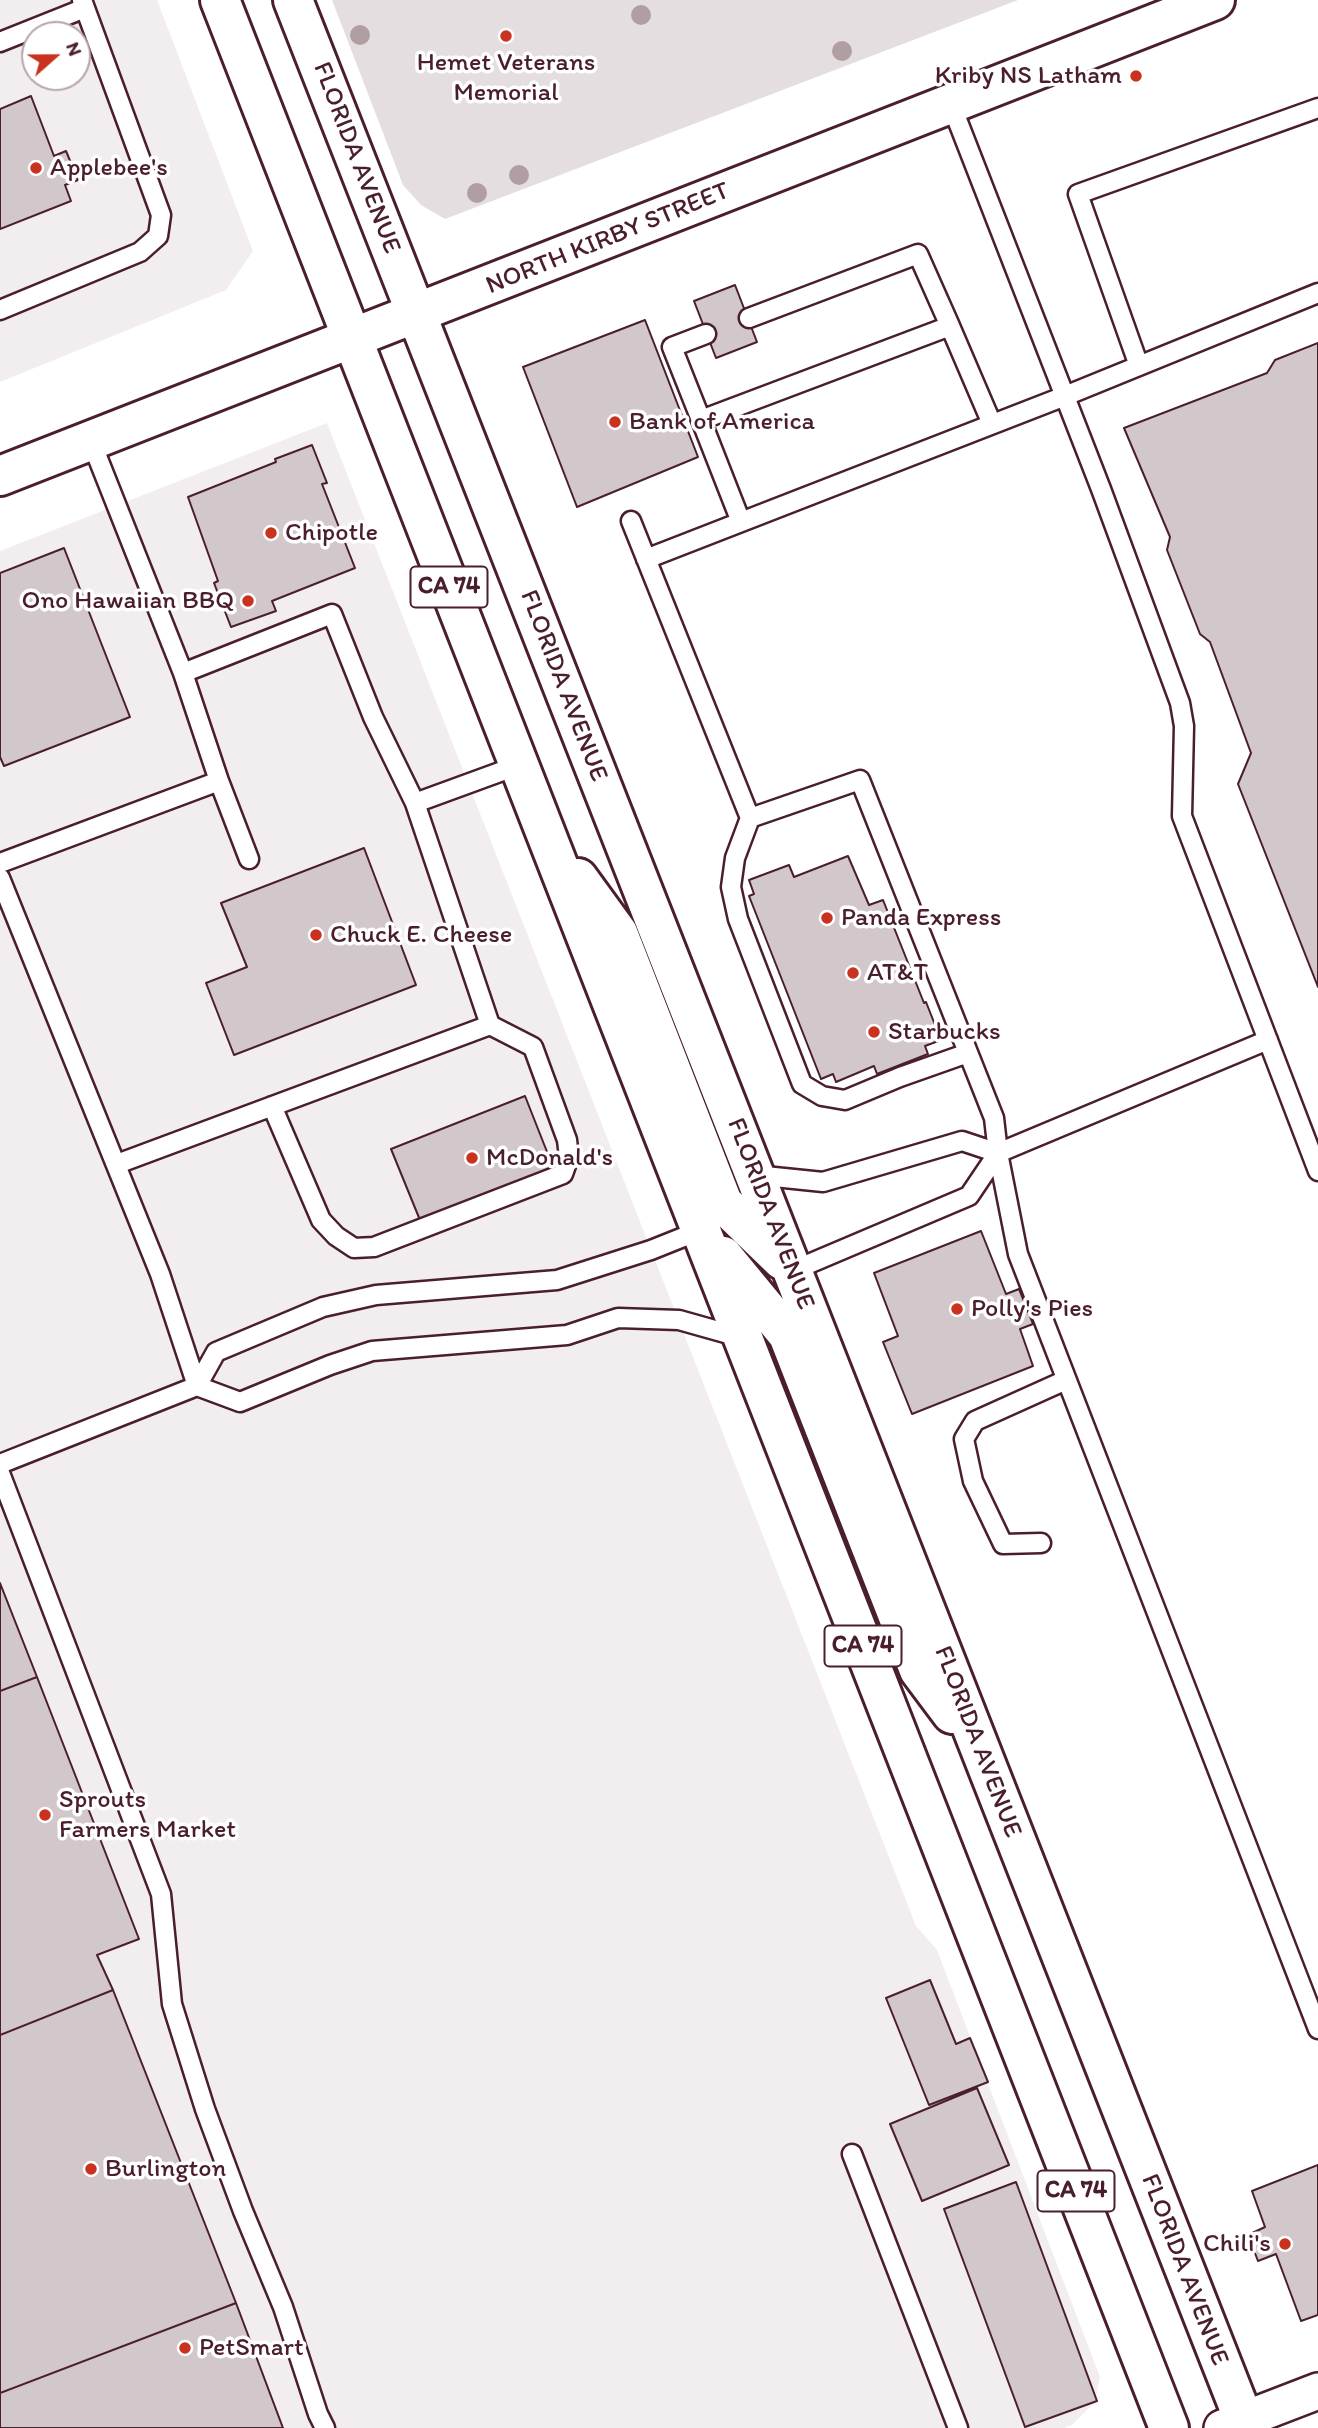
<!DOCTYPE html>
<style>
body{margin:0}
#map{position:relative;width:1318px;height:2428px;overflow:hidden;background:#fff;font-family:Itim,sans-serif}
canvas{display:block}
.north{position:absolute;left:21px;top:21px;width:70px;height:70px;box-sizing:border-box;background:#fff;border:2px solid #b7a5aa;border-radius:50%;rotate:69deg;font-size:19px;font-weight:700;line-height:28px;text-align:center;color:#4a1f2b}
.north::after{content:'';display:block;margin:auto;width:24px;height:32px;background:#c8321e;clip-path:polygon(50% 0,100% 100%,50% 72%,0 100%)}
</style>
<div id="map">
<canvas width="1318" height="2428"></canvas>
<div class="north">N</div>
</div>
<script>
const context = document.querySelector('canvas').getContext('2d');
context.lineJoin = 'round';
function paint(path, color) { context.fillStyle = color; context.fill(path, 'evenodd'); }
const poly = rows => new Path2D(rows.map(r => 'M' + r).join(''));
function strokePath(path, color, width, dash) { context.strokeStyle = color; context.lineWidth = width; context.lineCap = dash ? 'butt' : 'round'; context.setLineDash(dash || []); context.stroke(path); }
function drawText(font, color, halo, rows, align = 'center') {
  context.font = font + ' Itim,sans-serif'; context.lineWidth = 7; context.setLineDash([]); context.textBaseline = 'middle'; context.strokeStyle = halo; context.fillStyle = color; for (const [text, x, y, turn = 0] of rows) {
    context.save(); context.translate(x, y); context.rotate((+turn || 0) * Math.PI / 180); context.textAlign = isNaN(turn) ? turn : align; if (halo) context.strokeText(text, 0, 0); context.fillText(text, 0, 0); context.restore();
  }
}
paint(poly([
 [0,0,157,0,253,251,226,290,0,382],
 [35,35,77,35,77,77,35,77],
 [327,423,916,1926,937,1950,1100,2377,1095,2402,1072,2425,1064,2428,0,2428,0,551]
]), '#f2eeef');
paint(poly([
 [332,0,1018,0,445,219,421,205,403,185]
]), '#e5dee0');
const building = poly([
 [31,96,54,156,66,151,78,180,65,185,71,201,0,229,0,109,31,96],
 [735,285,757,342,716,358,694,301,735,285],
 [645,320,698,457,577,507,523,367,645,320],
 [1318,343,1318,987,1238,784,1251,753,1210,642,1200,634,1167,550,1170,537,1124,428,1267,373,1275,360,1318,343],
 [312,445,327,483,322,484,355,568,272,601,276,611,231,627,214,583,218,581,188,497,276,462,275,459,312,445],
 [64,548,130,717,4,766,0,757,0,573,64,548],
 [364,848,416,985,234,1055,206,983,247,967,221,903,364,848],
 [848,856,869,905,883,900,924,1003,926,1002,941,1040,925,1046,928,1054,877,1074,874,1066,836,1082,833,1074,821,1079,749,896,754,894,749,880,789,865,794,877,848,856],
 [525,1096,553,1167,514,1183,516,1188,422,1225,391,1149,525,1096],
 [981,1231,1006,1294,1019,1289,1033,1324,1020,1329,1033,1366,912,1414,883,1342,898,1336,874,1273,981,1231],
 [0,1583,37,1677,0,1691,0,1583],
 [37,1677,139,1939,97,1955,113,1990,0,2035,0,1691,37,1677],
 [930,1980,956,2044,970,2038,988,2082,929,2105,886,1998,930,1980],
 [113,1990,236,2303,0,2393,0,2035,113,1990],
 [977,2088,1009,2165,922,2201,890,2124,977,2088],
 [1318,2165,1318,2315,1301,2321,1276,2254,1258,2261,1248,2235,1265,2227,1252,2191,1318,2165],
 [1016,2182,1097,2401,1025,2427,944,2209,1016,2182],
 [236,2303,283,2428,0,2428,0,2393,236,2303]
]);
paint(building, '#d2c7cb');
strokePath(building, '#4a1f2b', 2);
const lane = poly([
 [0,42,85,8,82,0],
 [951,104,1101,489,1180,703,1184,726,1182,816,1318,1171],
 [0,310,140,252,158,236,161,215,85,8],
 [749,318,918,254,950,326],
 [1139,366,1078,194,1318,108],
 [701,420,672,347,706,334],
 [91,441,183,673,332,614,373,717,415,803,519,765],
 [631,521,750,818,860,780,994,1118,998,1153,1018,1254,1318,2029],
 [741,522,701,420,950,326,992,424],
 [646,559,1065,396,1318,293],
 [219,781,249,859],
 [750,818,735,858,731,887,738,919,802,1084,822,1096,845,1100,900,1077,968,1053],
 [0,863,219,781,183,673],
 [0,878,160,1274,197,1386],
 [272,1106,321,1220,336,1236,354,1248,374,1247,563,1174,569,1157,567,1140,533,1047,490,1025],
 [117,1164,490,1025,415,803],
 [755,1175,823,1182,962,1141,998,1153],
 [792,1271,969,1196,998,1153,1268,1040],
 [197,1386,240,1402,330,1365,372,1351,567,1335,618,1318,679,1320,743,1338],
 [0,1464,197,1386,216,1352,323,1307,376,1295,557,1280,651,1250,701,1230],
 [0,1473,161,1894,172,2004,205,2109,243,2211,283,2307,318,2414,325,2428],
 [1041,1543,1003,1544,973,1481,964,1439,975,1421,1066,1380],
 [852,2154,958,2428]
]);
const street = poly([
 [1222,2428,1318,2391]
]);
const secondary = poly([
 [0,476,1215,0]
]);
const primary = poly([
 [220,0,1169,2428],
 [293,0,1247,2428],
 [578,878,618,933,723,1203,782,1260],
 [723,1256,788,1335,919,1670,952,1714]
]);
strokePath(lane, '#4a1f2b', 23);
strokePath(street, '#4a1f2b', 40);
strokePath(secondary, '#4a1f2b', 44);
strokePath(primary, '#4a1f2b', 44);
strokePath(lane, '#fff', 18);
strokePath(street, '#fff', 35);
strokePath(secondary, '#fff', 38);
strokePath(primary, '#fff', 38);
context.fillStyle = '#b19ea3';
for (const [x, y] of [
 [641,15],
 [360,35],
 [842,51],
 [519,175],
 [477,193]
]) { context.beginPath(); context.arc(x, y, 10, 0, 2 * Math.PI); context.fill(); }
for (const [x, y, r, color] of [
 [506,36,7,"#c8321e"],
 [1136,76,7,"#c8321e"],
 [36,168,7,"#c8321e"],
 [615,422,7,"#c8321e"],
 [271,533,7,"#c8321e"],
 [248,601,7,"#c8321e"],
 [827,918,7,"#c8321e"],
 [316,935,7,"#c8321e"],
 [853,973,7,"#c8321e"],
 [874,1032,7,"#c8321e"],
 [472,1158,7,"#c8321e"],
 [957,1309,7,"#c8321e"],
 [45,1815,7,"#c8321e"],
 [91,2169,7,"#c8321e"],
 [1285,2244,7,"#c8321e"],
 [185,2348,7,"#c8321e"]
]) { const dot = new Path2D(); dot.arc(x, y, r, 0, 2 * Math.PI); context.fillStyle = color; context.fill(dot); strokePath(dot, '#fff', 2.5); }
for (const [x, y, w] of [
 [449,587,77],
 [863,1646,77],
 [1076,2191,77]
]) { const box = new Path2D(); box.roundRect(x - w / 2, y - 20.5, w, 41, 5); context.fillStyle = '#fff'; context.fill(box); strokePath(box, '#4a1f2b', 2); }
drawText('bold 24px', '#4a1f2b', null, [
 ["CA 74",449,587],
 ["CA 74",863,1646],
 ["CA 74",1076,2191]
]);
drawText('26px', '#4a1f2b', '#fff', [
 ["Hemet Veterans",506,63,"center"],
 ["Memorial",506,93,"center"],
 ["Kriby NS Latham",1122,76,"right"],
 ["Applebee's",50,168],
 ["Bank of America",629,422],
 ["Chipotle",285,533],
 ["Ono Hawaiian BBQ",234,601,"right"],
 ["Panda Express",841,918],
 ["Chuck E. Cheese",330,935],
 ["AT&T",867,973],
 ["Starbucks",888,1032],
 ["McDonald's",486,1158],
 ["Polly's Pies",971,1309],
 ["Sprouts",59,1800],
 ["Farmers Market",59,1830],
 ["Burlington",105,2169],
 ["Chili's",1271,2244,"right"],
 ["PetSmart",199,2348]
], 'left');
drawText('26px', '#4a1f2b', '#fff', [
 ["FLORIDA AVENUE",356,158,69],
 ["NORTH KIRBY STREET",608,239,-22],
 ["FLORIDA AVENUE",563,686,69],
 ["FLORIDA AVENUE",770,1214,69],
 ["FLORIDA AVENUE",977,1742,69],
 ["FLORIDA AVENUE",1184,2270,69]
]);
</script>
